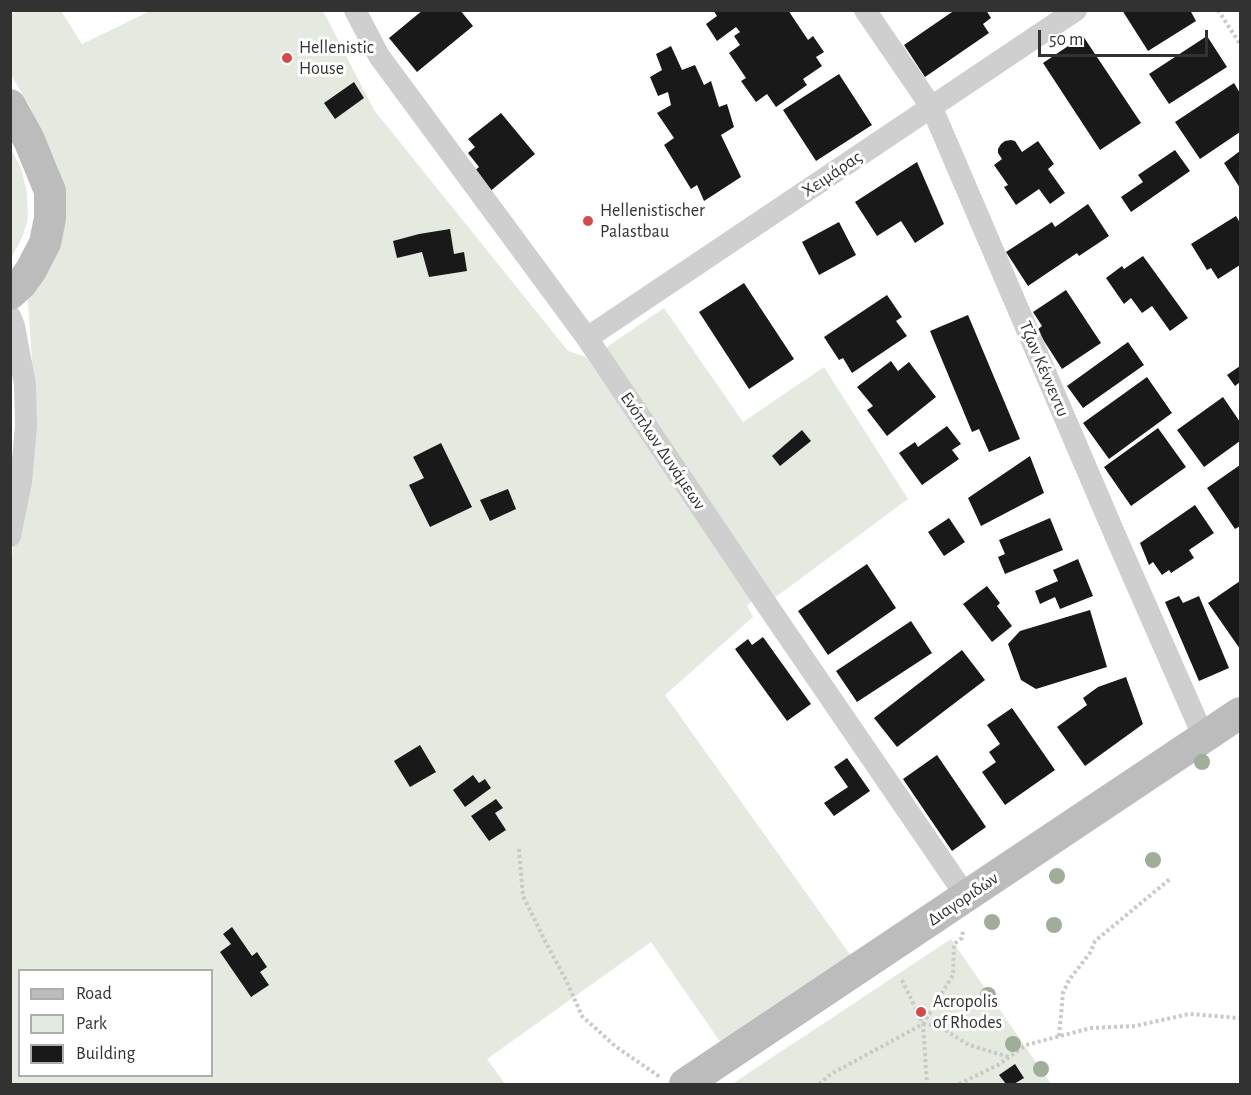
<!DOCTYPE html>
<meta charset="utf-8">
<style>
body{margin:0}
#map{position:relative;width:1251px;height:1095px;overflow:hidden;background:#fff;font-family:"Alegreya Sans",sans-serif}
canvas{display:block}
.frame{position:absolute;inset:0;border:12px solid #323232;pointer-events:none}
.legend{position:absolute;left:18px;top:969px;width:195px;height:108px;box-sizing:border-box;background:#fff;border:2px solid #adadad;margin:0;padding:8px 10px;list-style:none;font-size:18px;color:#323232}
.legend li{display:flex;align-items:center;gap:12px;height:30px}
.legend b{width:30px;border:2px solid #adadad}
.scale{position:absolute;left:1038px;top:30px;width:170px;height:27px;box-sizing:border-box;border:3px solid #323232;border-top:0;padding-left:8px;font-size:18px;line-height:21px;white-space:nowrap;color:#323232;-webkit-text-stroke:4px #fff;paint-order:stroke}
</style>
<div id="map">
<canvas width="1251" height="1095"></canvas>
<div class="frame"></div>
<ul class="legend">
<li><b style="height:8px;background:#bcbcbc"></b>Road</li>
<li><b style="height:16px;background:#e4eadf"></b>Park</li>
<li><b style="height:16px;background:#191919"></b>Building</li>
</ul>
<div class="scale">50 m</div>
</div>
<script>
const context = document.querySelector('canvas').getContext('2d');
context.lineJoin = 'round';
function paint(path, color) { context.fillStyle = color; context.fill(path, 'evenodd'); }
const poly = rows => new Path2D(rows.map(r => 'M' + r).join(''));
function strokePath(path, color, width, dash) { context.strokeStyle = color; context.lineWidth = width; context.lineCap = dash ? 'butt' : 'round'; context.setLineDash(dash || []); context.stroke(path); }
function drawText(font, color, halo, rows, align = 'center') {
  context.font = font + ' "Alegreya Sans",sans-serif'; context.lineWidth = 6; context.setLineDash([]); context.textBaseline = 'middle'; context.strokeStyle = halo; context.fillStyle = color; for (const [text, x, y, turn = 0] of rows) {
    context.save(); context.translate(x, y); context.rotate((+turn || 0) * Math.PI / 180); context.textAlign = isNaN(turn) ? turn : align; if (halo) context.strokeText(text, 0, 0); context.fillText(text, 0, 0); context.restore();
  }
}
paint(poly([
 [17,11,61,11,82,44,150,11,323,11,374,110,568,351,586,357,754,599,747,606,753,617,665,695,851,956,723,1046,651,942,487,1059,505,1084,11,1084,11,563,24,483,34,388,27,289,64,188,57,165,29,105,11,75,11,15],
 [20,970,212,970,212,1076,20,1076],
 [11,149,21,168,27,193,28,219,22,238,11,258],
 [664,308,743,422,824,367,908,499,773,599,601,351],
 [951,939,1051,1084,732,1084]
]), '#e4eadf');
paint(poly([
 [423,10,460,10,473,26,417,72,389,38],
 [713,10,788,10,808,40,813,36,824,52,816,57,822,66,803,79,807,85,776,107,767,94,756,102,741,81,746,78,729,53,740,45,734,36,740,32,736,27,717,41,706,24,717,16],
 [955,10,986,10,991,18,983,24,989,33,925,77,904,45],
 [1122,10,1190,10,1196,21,1148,51],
 [1083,36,1141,123,1100,150,1043,63],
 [1207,36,1227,67,1169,104,1149,74],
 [671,46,682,70,695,65,704,85,711,81,719,107,727,104,734,127,721,135,741,177,704,201,697,185,691,189,664,145,674,138,657,113,671,105,668,92,658,96,650,77,662,70,656,54],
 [839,74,872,125,816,161,783,110],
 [354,82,364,98,335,119,324,103],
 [1234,83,1240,93,1240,132,1200,159,1175,122],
 [501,113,535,154,488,193,472,173,479,167,468,153,475,147,468,139],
 [1011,140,1015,141,1022,152,1038,141,1054,164,1048,169,1065,193,1050,204,1039,189,1016,205,1004,187,1008,185,994,165,1002,159,998,153,998,149,1001,144,1005,141],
 [1175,150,1190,171,1131,212,1121,197,1143,182,1138,175],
 [1240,151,1240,188,1224,163],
 [917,162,944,224,915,243,901,221,877,236,855,202],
 [1088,204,1109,236,1079,256,1077,253,1028,286,1006,252,1052,222,1055,227],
 [1236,216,1240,223,1240,265,1218,279,1211,268,1207,270,1191,244],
 [839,222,856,255,819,275,802,242],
 [450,229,454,254,464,252,467,271,429,277,422,252,397,258,393,241,419,234],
 [1143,256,1188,318,1170,331,1152,306,1142,313,1131,298,1124,304,1106,278,1122,266,1124,269],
 [744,283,794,359,749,389,699,312],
 [1066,290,1101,343,1062,369,1037,330,1042,326,1033,312],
 [887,295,902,317,896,321,907,336,852,373,843,358,839,360,824,337],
 [968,315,1020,439,989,452,979,429,972,432,930,331],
 [1128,342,1144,365,1083,408,1067,386],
 [891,361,898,371,909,362,936,397,887,436,867,410,873,406,857,387],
 [1240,366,1240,382,1235,386,1227,375],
 [1147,377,1172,413,1109,459,1083,423],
 [1223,397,1240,422,1240,441,1204,467,1177,430],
 [947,426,961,444,952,450,959,459,922,485,899,453,915,442,918,447],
 [1158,428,1186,467,1131,506,1104,467],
 [802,430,811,441,780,466,772,456],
 [441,443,472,507,430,527,409,485,424,478,413,457],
 [1030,456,1044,493,981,526,968,498],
 [1240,465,1240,526,1235,529,1207,488],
 [508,489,516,509,490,521,480,500],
 [1195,505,1214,533,1189,550,1194,558,1171,573,1169,570,1162,575,1153,562,1149,565,1140,543],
 [949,518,965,542,944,556,928,532],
 [1050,518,1063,550,1005,574,998,557,1005,554,999,540],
 [1078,559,1093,596,1060,609,1055,597,1040,604,1035,591,1058,581,1053,570],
 [867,564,896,608,828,655,798,611],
 [1240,581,1240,649,1208,603],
 [987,586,1000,603,997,606,1012,626,992,642,963,604],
 [1179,596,1183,603,1199,596,1229,668,1199,681,1165,602],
 [1090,610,1107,667,1036,689,1021,680,1008,644,1020,631],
 [911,621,932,653,857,702,836,671],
 [763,637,811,704,787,721,735,649,748,639,752,645],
 [962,650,985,680,897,747,874,718],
 [1126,677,1143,724,1085,766,1057,727,1087,705,1083,698,1098,687],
 [1012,708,1055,770,1005,805,982,772,996,762,989,752,1000,744,987,725],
 [420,745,436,772,410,787,394,761],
 [937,755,986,827,952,851,903,779],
 [847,758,870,791,834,816,824,803,848,787,834,767],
 [473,775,479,783,485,779,491,788,465,807,453,790],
 [496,799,503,808,495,813,506,830,489,841,471,816],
 [232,927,252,956,257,952,267,967,260,972,269,985,251,997,220,952,231,944,223,934],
 [1015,1064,1024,1078,1014,1084,1006,1084,999,1075]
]), '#191919');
strokePath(poly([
 [1218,10,1240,44],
 [519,849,523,896,546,943,566,980,582,1016,615,1046,660,1077],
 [902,980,923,1024,927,1084],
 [923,1024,937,1025,969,1045,1009,1057],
 [1059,1036,1063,993,1069,980,1090,953,1095,941,1170,879],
 [819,1084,831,1074,923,1024,953,975,954,944,962,938,963,930],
 [959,1084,998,1065,1026,1045,1091,1028,1135,1026,1189,1014,1240,1018]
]), '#c9c9c9', 4, [3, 3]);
strokePath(poly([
 [355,10,379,56,587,338,769,608,966,896],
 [865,10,932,108,1118,542,1198,724,1206,736],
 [10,316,14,326,25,384,26,426,21,482,10,536],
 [587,338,1076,10]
]), '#cfcfcf', 22);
strokePath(poly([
 [10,105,29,140,50,191,50,218,45,243,31,270,21,284,10,294],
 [685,1084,1240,713]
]), '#bcbcbc', 32);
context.fillStyle = '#a0ad98';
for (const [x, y] of [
 [1202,762],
 [1153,860],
 [1057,876],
 [992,922],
 [1054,925],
 [988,995],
 [1013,1044],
 [1041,1069]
]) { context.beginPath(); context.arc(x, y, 8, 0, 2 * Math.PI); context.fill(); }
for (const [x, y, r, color] of [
 [287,58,6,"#d44a4a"],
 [588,221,6,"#d44a4a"],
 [921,1012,6,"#d44a4a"]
]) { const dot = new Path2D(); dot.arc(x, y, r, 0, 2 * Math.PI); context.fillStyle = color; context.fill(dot); strokePath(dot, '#fff', 2); }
drawText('18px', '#323232', '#fff', [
 ["Hellenistic",299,48],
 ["House",299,69],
 ["Hellenistischer",600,211],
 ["Palastbau",600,232],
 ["Acropolis",933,1002],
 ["of Rhodes",933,1023]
], 'left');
drawText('18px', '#323232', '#fff', [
 ["Χειμάρας",832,174,-34],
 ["Τζων Κέννεντυ",1044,369,67],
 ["Ενόπλων Δυνάμεων",663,451,56],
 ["Διαγοριδών",963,899,-34]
]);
</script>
